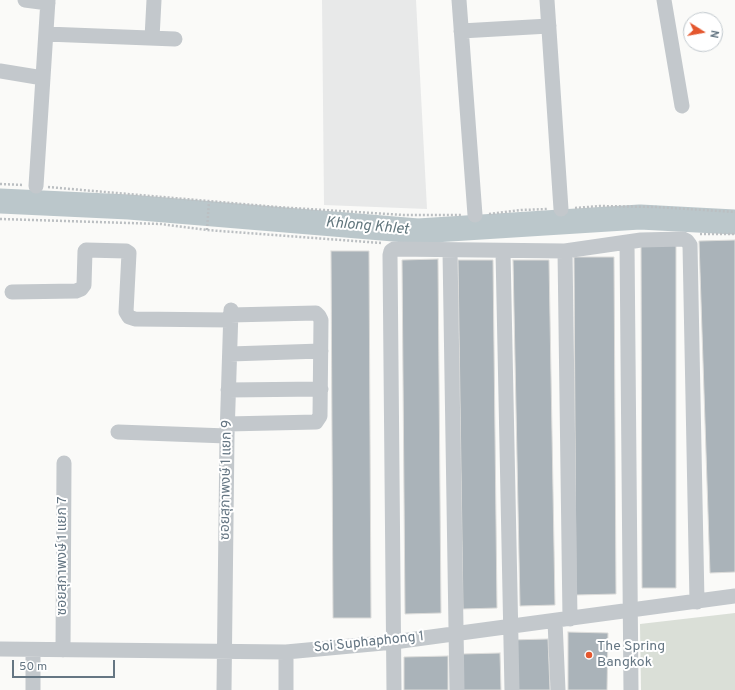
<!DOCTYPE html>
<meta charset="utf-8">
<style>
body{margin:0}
#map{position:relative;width:735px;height:690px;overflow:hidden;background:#fafaf8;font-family:Overpass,sans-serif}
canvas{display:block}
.north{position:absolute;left:683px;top:12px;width:40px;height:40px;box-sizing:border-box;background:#fff;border:1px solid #c1c8cd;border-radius:50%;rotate:101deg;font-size:11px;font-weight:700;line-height:16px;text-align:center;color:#657683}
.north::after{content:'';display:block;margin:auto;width:14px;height:18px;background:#e4572e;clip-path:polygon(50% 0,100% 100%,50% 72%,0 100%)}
.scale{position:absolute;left:12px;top:660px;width:103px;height:18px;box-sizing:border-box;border:2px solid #657683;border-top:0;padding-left:5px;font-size:12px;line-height:14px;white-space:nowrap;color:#657683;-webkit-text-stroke:3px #fff;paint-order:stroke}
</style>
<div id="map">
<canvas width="735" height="690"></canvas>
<div class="north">N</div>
<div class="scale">50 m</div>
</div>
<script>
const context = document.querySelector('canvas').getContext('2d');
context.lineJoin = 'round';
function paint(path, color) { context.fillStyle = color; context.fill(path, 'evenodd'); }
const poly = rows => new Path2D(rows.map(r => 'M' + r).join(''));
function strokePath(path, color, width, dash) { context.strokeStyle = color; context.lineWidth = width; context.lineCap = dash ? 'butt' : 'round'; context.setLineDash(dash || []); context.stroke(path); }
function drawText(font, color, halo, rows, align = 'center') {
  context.font = font + ' Overpass,"Noto Sans Thai",sans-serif'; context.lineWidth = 4; context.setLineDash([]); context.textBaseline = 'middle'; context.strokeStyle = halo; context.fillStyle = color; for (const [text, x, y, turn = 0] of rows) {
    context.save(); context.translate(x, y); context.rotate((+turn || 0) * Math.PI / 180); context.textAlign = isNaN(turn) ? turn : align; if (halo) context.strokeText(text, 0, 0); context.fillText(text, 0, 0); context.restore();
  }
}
paint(poly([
 [322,0,416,0,427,209,324,205]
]), '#e8e9e9');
paint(poly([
 [735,613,735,690,641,690,640,624]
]), '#dadfd7');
strokePath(poly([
 [0,201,129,207,418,231,640,217,735,222]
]), '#bbc7cb', 25);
const building = poly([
 [735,240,735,572,710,573,699,241,735,240],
 [641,243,676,243,676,588,642,588,641,243],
 [331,251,369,251,371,618,333,618,331,251],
 [574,257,614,257,616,594,576,595,574,257],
 [438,259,441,613,405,614,402,260,438,259],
 [458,260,493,260,497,608,463,609,458,260],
 [513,260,549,260,555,605,520,606,513,260],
 [568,632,608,633,607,690,568,690,568,632],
 [548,639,550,690,511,690,509,640,548,639],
 [500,653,501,690,463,690,462,654,500,653],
 [448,656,448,690,404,690,404,657,448,656]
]);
paint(building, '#aab3b9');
strokePath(building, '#dcdcda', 1);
strokePath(poly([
 [0,184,23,185],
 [48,187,277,207,403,215,462,215],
 [575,208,600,206,655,207,735,212],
 [489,214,521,210,548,209],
 [0,219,161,224,207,230,381,243],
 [207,230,209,201],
 [700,234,735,234]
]), '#bbbfc2', 2.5, [2, 2]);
strokePath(poly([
 [25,0,48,3],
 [459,0,475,215],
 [547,0,561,209],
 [664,0,682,106],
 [461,31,549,26],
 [46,34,175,39],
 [152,38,154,0],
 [0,71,43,78],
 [36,186,48,0],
 [627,242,631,690],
 [450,251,457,690],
 [503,251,512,690],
 [565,251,570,619],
 [12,292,76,291,81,289,84,285,85,251,86,250,126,251,129,253,126,312,129,317,135,319,230,320],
 [230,354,321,351],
 [228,390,321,389],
 [227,424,316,422,320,416,321,320,319,316,316,313,230,315],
 [118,432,227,436],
 [555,621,558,690],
 [0,649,286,652,394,642,735,596],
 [63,650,64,463],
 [33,690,33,650],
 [224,690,227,436,231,310],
 [286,690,286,652],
 [394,690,390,255,391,251,394,249,565,251,641,240,683,239,687,241,690,245,697,602]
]), '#c3c8cc', 15);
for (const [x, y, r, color] of [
 [589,655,4,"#e4572e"]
]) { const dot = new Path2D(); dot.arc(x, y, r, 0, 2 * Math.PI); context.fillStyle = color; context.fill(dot); strokePath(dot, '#fff', 1.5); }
drawText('14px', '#657683', '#fff', [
 ["ซอยสุภาพงษ์ 1 แยก 9",227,480,-89],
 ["ซอยสุภาพงษ์ 1 แยก 7",63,556,-90],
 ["Soi Suphaphong 1",369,643,-6]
]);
drawText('14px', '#657683', '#fff', [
 ["The Spring",597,647],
 ["Bangkok",597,663]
], 'left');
drawText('italic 15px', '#60757c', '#fff', [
 ["Khlong Khlet",367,227,5]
]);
</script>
